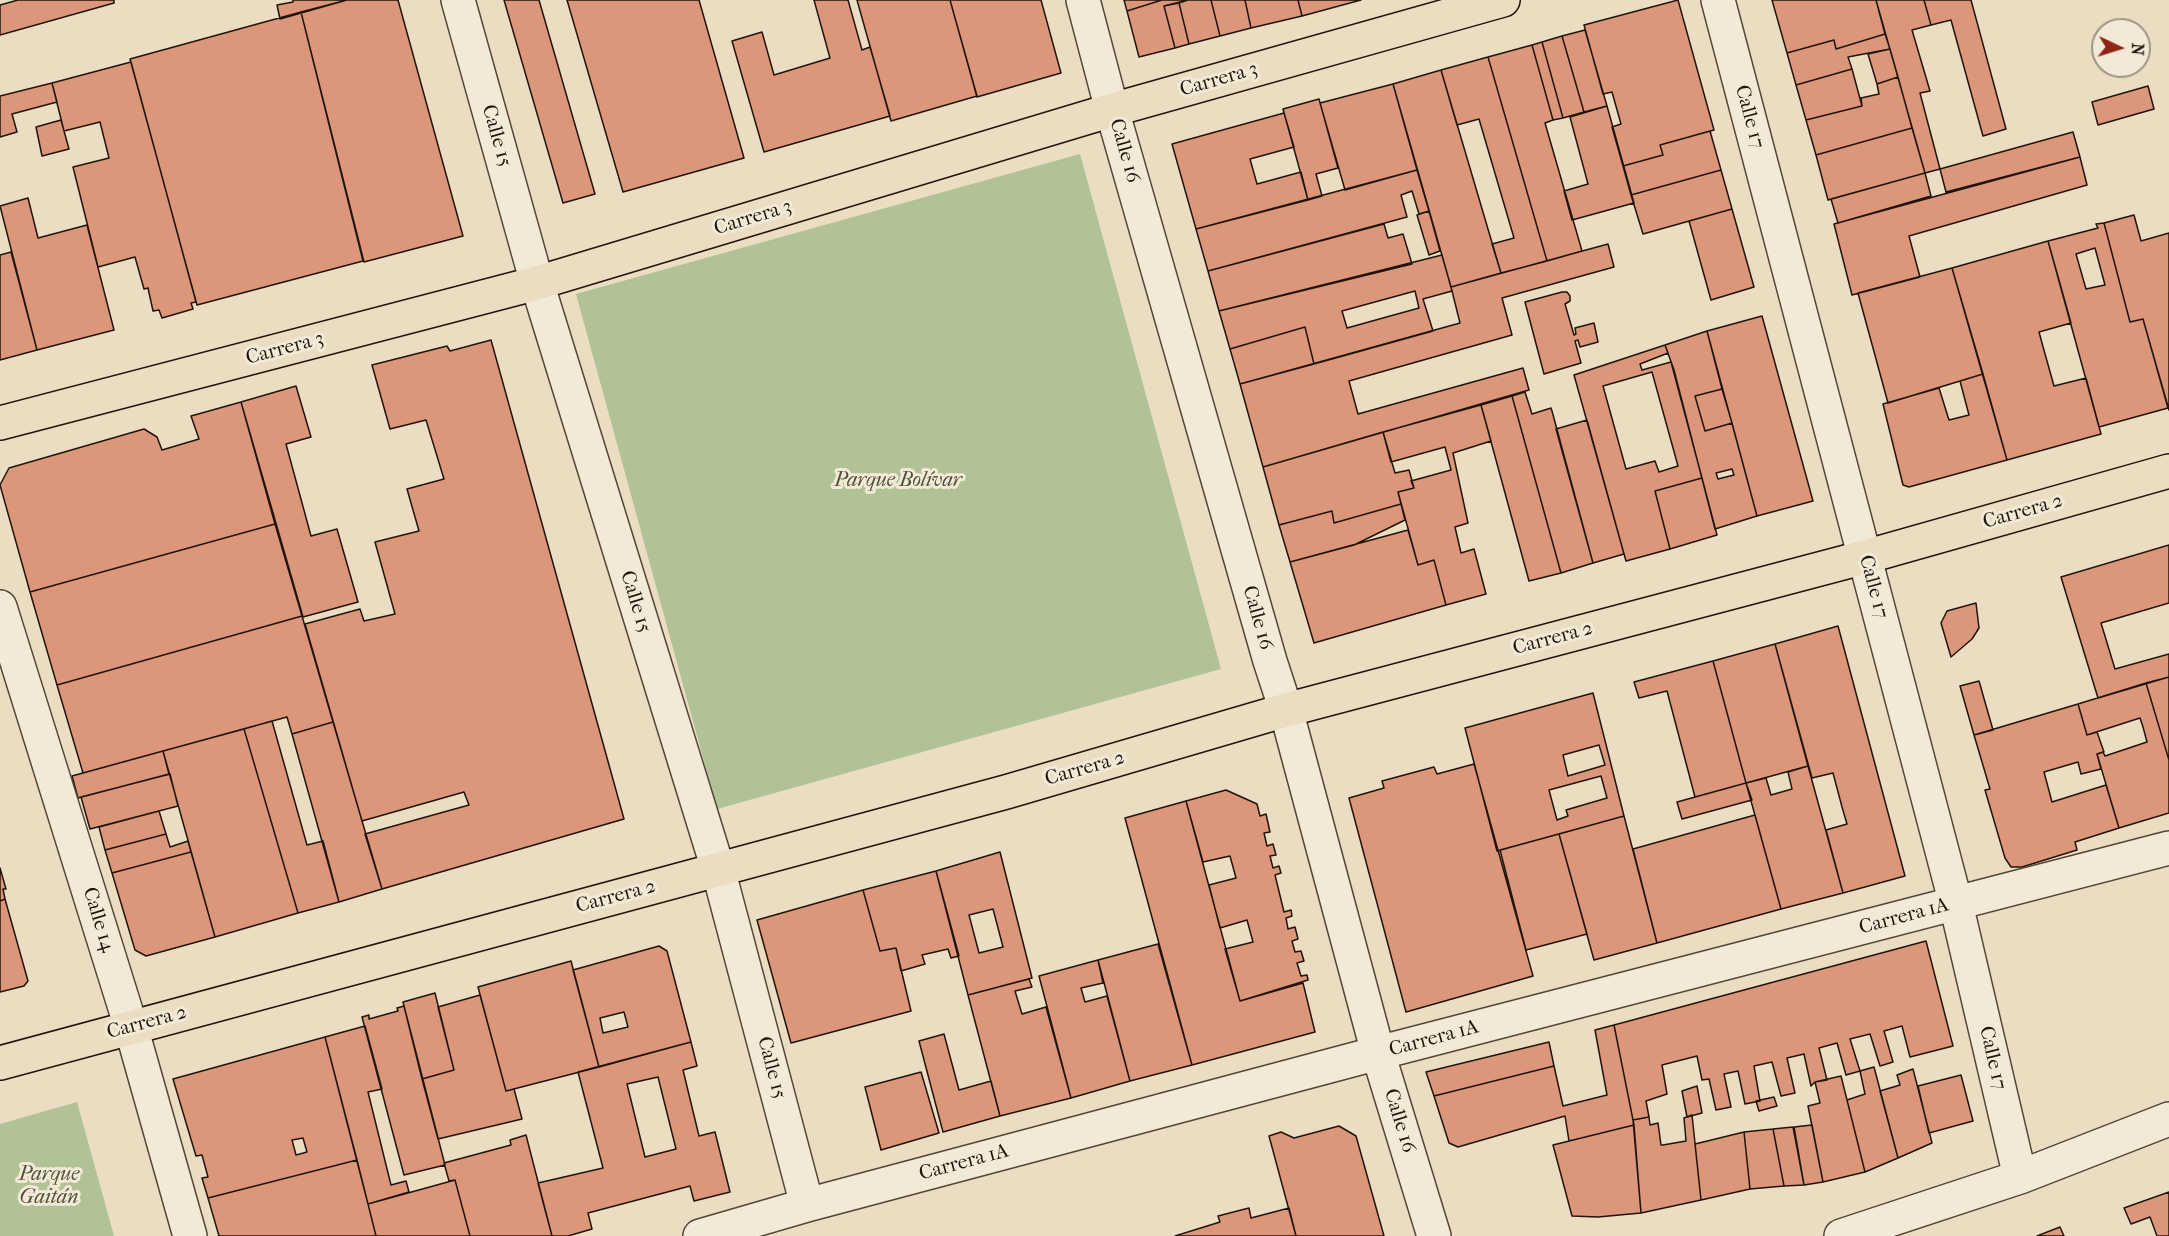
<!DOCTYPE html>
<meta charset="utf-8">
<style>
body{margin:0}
#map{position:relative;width:2169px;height:1236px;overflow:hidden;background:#ebddc1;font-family:"IM FELL French Canon",serif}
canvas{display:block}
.north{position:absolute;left:2091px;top:18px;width:60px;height:60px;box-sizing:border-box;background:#f2e9d7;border:2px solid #9e9485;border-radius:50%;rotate:94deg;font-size:16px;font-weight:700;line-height:24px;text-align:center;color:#20140b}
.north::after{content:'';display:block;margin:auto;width:21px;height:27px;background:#8f2418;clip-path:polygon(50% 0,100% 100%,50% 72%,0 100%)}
</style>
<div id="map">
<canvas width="2169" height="1236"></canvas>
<div class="north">N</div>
</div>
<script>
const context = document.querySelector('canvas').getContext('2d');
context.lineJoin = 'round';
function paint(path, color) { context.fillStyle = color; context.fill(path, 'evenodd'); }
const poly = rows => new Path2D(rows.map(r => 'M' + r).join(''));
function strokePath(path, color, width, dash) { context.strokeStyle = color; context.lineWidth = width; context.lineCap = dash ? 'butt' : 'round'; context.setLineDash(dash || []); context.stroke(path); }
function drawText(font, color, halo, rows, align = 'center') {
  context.font = font + ' "IM FELL French Canon",serif'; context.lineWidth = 6; context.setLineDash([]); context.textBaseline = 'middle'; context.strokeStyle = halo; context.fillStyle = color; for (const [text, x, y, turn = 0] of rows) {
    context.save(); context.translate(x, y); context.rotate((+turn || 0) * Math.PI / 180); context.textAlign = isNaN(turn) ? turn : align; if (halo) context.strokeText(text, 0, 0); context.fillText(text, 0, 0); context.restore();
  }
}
paint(poly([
 [1080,154,1221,669,717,809,576,294],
 [77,1102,114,1236,0,1236,0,1124]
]), '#b2c297');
const building = poly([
 [18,0,114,0,114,3,0,35,0,5,18,0],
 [293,0,347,0,280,19,277,5,293,2,293,0],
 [347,0,398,0,463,236,364,262,301,12,347,0],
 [504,0,539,0,595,194,563,203,504,0],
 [567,0,699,0,744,158,623,192,567,0],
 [814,0,848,0,862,50,870,47,890,116,764,152,732,41,762,32,774,75,830,58,814,0],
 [857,0,950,0,977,96,891,121,857,0],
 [950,0,1041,0,1061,73,977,97,950,0],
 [1124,0,1162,0,1127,11,1124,0],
 [1162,0,1188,0,1164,6,1175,48,1139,57,1127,11,1162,0],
 [1188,0,1211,0,1220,36,1189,44,1179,3,1188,0],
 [1211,0,1245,0,1251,28,1220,36,1211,0],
 [1245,0,1298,0,1302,16,1251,28,1245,0],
 [1298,0,1361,0,1302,16,1298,0],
 [1678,0,1714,130,1660,145,1663,155,1623,166,1612,127,1621,124,1612,92,1603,94,1584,25,1678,0],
 [1772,0,1876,0,1885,34,1836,49,1834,40,1787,53,1772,0],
 [1876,0,1924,0,1931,25,1912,30,1930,91,1920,93,1940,169,1925,173,1876,0],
 [1924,0,1971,0,2006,129,1983,136,1951,20,1931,25,1924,0],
 [1179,3,1189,44,1175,48,1164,6,1179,3],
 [301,12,363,261,197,305,130,59,301,12],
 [1585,30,1607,106,1584,112,1562,36,1585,30],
 [1885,34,1890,49,1848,57,1852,69,1796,85,1787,53,1834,40,1836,49,1885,34],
 [1562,36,1584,112,1563,118,1542,42,1562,36],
 [1542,42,1563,118,1553,120,1532,45,1542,42],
 [1532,45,1553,120,1545,123,1582,251,1547,261,1488,57,1532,45],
 [1890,49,1898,77,1877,84,1868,54,1890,49],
 [1488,57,1547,261,1501,273,1492,244,1514,238,1479,119,1457,125,1441,70,1488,57],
 [131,62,196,302,191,303,193,309,162,318,159,310,153,311,148,288,144,289,135,257,98,267,73,167,109,158,100,122,64,131,52,83,131,62],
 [1852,69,1862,106,1806,120,1796,85,1852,69],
 [1441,70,1501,273,1451,287,1393,84,1441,70],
 [1898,77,1912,128,1816,155,1806,120,1862,106,1861,98,1879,94,1877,84,1898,77],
 [52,83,57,102,12,114,17,132,0,137,0,96,52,83],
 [1393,84,1417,170,1345,190,1320,103,1393,84],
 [2148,86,2154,109,2098,125,2092,102,2148,86],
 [1319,99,1338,168,1316,174,1322,196,1308,200,1283,109,1319,99],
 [1607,106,1634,203,1572,220,1564,191,1588,184,1570,117,1607,106],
 [1284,113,1294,147,1250,159,1257,184,1301,172,1308,200,1196,229,1172,144,1284,113],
 [61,120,69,149,42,156,36,127,61,120],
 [1912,128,1925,173,1828,200,1816,155,1912,128],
 [1710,131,1721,170,1631,195,1623,166,1663,155,1660,145,1710,131],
 [2073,132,2080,157,1946,192,1940,169,2073,132],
 [2080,157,2087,185,1909,236,1920,277,1852,295,1834,224,2080,157],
 [1417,170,1429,211,1419,214,1412,191,1401,195,1407,217,1208,271,1196,229,1417,170],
 [1721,170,1732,209,1643,234,1631,195,1721,170],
 [1925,173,1931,196,1838,223,1831,199,1925,173],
 [28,198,38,238,87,225,114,330,37,350,0,206,28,198],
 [1732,209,1754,287,1711,300,1689,221,1732,209],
 [1429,211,1440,251,1429,255,1417,215,1429,211],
 [2134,215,2141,241,2169,233,2169,410,2143,319,2130,322,2104,223,2134,215],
 [2104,223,2130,322,2143,319,2168,408,2099,427,2048,241,2098,228,2096,224,2104,223],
 [2095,248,2105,285,2086,289,2076,254,2095,248],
 [1384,224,1388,238,1403,234,1412,264,1219,311,1208,271,1384,224],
 [2048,241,2071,323,2039,332,2042,343,2054,386,2086,378,2101,434,2007,460,1952,268,2048,241],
 [1608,244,1614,267,1502,298,1512,335,1349,381,1358,414,1523,368,1529,390,1263,467,1240,384,1460,323,1451,287,1608,244],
 [11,252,37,350,0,360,0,255,11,252],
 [1442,255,1452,291,1423,299,1433,331,1314,364,1305,327,1230,349,1219,311,1442,255],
 [1415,291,1419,308,1347,328,1342,311,1415,291],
 [1952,268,1983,374,1888,403,1858,293,1952,268],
 [1562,292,1567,292,1570,296,1570,301,1565,304,1574,335,1576,334,1575,328,1594,323,1598,342,1580,347,1578,340,1575,341,1581,363,1544,374,1525,302,1562,292],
 [1762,316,1813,501,1757,516,1707,331,1762,316],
 [1305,327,1314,364,1240,384,1230,349,1305,327],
 [1707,331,1722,389,1695,396,1705,431,1732,423,1757,516,1715,529,1674,370,1665,345,1707,331],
 [1732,469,1734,475,1718,479,1716,473,1732,469],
 [491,340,624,819,382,889,365,834,469,805,464,792,362,821,305,624,360,609,364,621,395,614,375,542,419,531,407,489,444,479,426,420,390,429,372,365,447,346,450,351,491,340],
 [1665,345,1668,353,1640,364,1642,370,1671,362,1702,478,1655,491,1670,549,1626,561,1574,375,1665,345],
 [1652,372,1678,466,1659,472,1655,461,1626,469,1603,386,1652,372],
 [1983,374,2007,460,1909,487,1903,485,1883,404,1939,388,1949,420,1969,415,1960,381,1983,374],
 [296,386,311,437,286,444,311,536,337,529,358,602,303,617,241,402,296,386],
 [1722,389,1732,423,1705,431,1695,396,1722,389],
 [1525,392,1532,414,1551,408,1552,411,1593,563,1561,573,1512,396,1525,392],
 [1512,396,1561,573,1529,581,1481,405,1512,396],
 [241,402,275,524,30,592,0,485,9,468,144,429,157,437,162,450,199,439,191,416,241,402],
 [1481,405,1491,441,1453,453,1468,523,1455,527,1461,553,1474,549,1486,594,1446,605,1434,560,1418,565,1398,492,1414,488,1411,481,1451,470,1445,447,1391,462,1383,432,1481,405],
 [1587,420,1624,554,1593,563,1556,429,1587,420],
 [1383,432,1395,473,1409,470,1414,488,1398,492,1401,504,1334,523,1332,511,1279,525,1263,467,1383,432],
 [1702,478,1717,535,1670,549,1655,491,1702,478],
 [1401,504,1405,520,1354,545,1290,562,1279,525,1332,511,1334,523,1401,504],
 [275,524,302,616,57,685,30,592,275,524],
 [1408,530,1418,565,1434,560,1446,605,1314,643,1290,562,1408,530],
 [2169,545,2169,603,2101,623,2115,669,2169,654,2169,677,2098,698,2061,577,2169,545],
 [1976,603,1979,628,1972,639,1951,657,1941,623,1947,611,1976,603],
 [302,616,333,722,292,734,287,717,83,773,57,685,302,616],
 [1838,626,1905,876,1843,893,1826,830,1847,824,1842,807,1833,773,1812,778,1775,644,1838,626],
 [1775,644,1808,766,1746,783,1713,661,1775,644],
 [1713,661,1746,783,1695,797,1667,691,1639,698,1634,682,1713,661],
 [2169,677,2169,760,2146,683,2169,677],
 [1979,681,1993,730,1974,735,1960,686,1979,681],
 [2146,683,2169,760,2169,813,2119,828,2097,754,2103,752,2105,756,2147,742,2143,727,2140,718,2087,735,2078,704,2146,683],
 [1593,693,1624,816,1497,851,1465,728,1593,693],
 [1599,745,1605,765,1568,776,1563,755,1599,745],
 [1601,776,1607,798,1566,810,1568,816,1557,820,1549,790,1601,776],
 [2078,704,2087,735,2097,732,2104,752,2097,754,2101,769,2081,774,2078,762,2044,772,2052,802,2106,785,2119,828,2075,842,2077,850,2022,867,2011,867,2005,858,1985,790,1990,789,1974,735,2078,704],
 [272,721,307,845,323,841,339,902,298,913,244,729,272,721],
 [333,722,382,889,339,902,292,734,333,722],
 [244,729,298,913,215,937,163,751,244,729],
 [163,751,169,774,78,798,72,776,163,751],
 [1474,764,1533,976,1406,1012,1349,798,1384,788,1382,781,1434,767,1437,774,1474,764],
 [1808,766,1843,893,1781,909,1746,783,1766,778,1771,795,1792,789,1788,772,1808,766],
 [170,774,178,806,90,829,81,797,170,774],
 [1746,783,1752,800,1682,819,1677,802,1746,783],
 [1226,790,1257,804,1260,816,1266,814,1270,832,1264,833,1267,846,1273,844,1276,855,1270,856,1273,868,1279,866,1281,873,1275,875,1284,912,1291,910,1292,916,1286,918,1288,929,1295,927,1298,939,1292,941,1295,952,1301,951,1304,961,1297,963,1301,976,1307,975,1308,980,1240,1001,1225,949,1253,942,1247,920,1220,928,1209,885,1236,878,1230,856,1203,862,1186,801,1226,790],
 [1186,801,1240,1001,1303,983,1315,1032,1192,1065,1125,818,1186,801],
 [159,811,166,834,105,850,99,827,159,811],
 [1755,815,1781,909,1657,943,1633,849,1755,815],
 [1624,816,1657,943,1594,960,1559,834,1624,816],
 [166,834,170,847,188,841,191,852,112,873,105,850,166,834],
 [1559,834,1587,934,1526,950,1500,850,1559,834],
 [191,852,215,937,146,956,135,950,112,873,191,852],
 [1000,852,1032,978,968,995,936,871,1000,852],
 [993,909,1003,947,979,953,969,915,993,909],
 [0,868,6,889,3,889,5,899,0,901,0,868],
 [936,871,959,956,951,958,948,949,922,955,925,964,901,971,896,948,880,951,863,890,936,871],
 [863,890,880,951,896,948,911,1011,791,1043,757,920,863,890],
 [5,899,28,981,24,986,0,992,0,901,5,899],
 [1926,941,1953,1046,1910,1057,1902,1026,1884,1031,1893,1062,1880,1066,1870,1034,1850,1039,1860,1071,1846,1075,1837,1043,1819,1048,1827,1080,1815,1082,1811,1086,1804,1054,1787,1058,1795,1093,1781,1096,1772,1062,1754,1066,1760,1101,1745,1104,1738,1071,1724,1074,1731,1107,1716,1110,1709,1079,1702,1080,1697,1056,1662,1065,1667,1094,1646,1101,1649,1117,1633,1120,1614,1025,1926,941],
 [1158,944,1192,1065,1130,1081,1098,960,1158,944],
 [659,946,667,951,691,1042,599,1067,573,970,659,946],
 [624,1012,628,1027,603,1033,600,1018,624,1012],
 [1098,960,1103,983,1081,988,1085,1002,1107,996,1130,1081,1071,1098,1039,976,1098,960],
 [571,961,599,1067,506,1091,478,987,571,961],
 [1029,979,1032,987,1015,991,1022,1014,1046,1007,1071,1098,1000,1116,968,995,1029,979],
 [435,993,454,1070,422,1079,403,1002,435,993],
 [480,995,506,1091,514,1089,522,1119,438,1139,422,1079,454,1070,438,1007,480,995],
 [404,1006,445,1165,404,1175,362,1017,369,1015,369,1019,398,1011,397,1008,404,1006],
 [1614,1025,1634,1125,1569,1141,1565,1116,1458,1147,1449,1143,1434,1096,1554,1066,1563,1106,1607,1095,1595,1030,1614,1025],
 [365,1026,382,1089,368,1092,391,1185,406,1181,409,1192,368,1204,325,1037,365,1026],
 [944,1034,959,1090,991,1081,1000,1116,943,1132,919,1041,944,1034],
 [325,1037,357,1160,208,1198,202,1178,208,1177,202,1155,196,1156,173,1079,325,1037],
 [303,1138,307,1152,296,1155,292,1140,303,1138],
 [691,1042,697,1066,683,1070,699,1136,715,1132,730,1192,694,1201,690,1186,588,1213,592,1229,568,1236,552,1236,538,1183,603,1168,578,1072,691,1042],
 [658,1077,676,1149,645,1157,627,1084,658,1077],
 [1549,1042,1554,1066,1434,1096,1426,1072,1549,1042],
 [1874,1067,1898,1158,1865,1172,1847,1100,1865,1094,1860,1071,1874,1067],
 [1913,1069,1932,1143,1898,1158,1880,1091,1900,1085,1897,1075,1913,1069],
 [921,1072,939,1133,881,1150,865,1087,921,1072],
 [1961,1075,1973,1121,1929,1133,1918,1086,1961,1075],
 [1841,1076,1865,1172,1823,1182,1808,1106,1820,1103,1815,1082,1841,1076],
 [1697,1086,1702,1113,1687,1117,1682,1091,1697,1086],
 [1774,1097,1777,1106,1759,1111,1756,1101,1774,1097],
 [1692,1115,1701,1200,1641,1213,1633,1120,1649,1117,1650,1125,1658,1123,1661,1145,1663,1145,1686,1141,1684,1118,1692,1115],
 [1634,1125,1641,1213,1598,1217,1572,1216,1553,1145,1634,1125],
 [1812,1125,1823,1182,1804,1185,1794,1127,1812,1125],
 [1339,1126,1356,1136,1384,1236,1296,1236,1269,1136,1281,1132,1294,1138,1339,1126],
 [1793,1127,1804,1185,1784,1186,1773,1129,1793,1127],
 [1773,1129,1784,1186,1750,1189,1744,1132,1773,1129],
 [1744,1132,1750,1189,1701,1200,1695,1144,1744,1132],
 [526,1135,552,1236,470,1236,455,1180,449,1181,444,1163,511,1145,510,1140,526,1135],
 [357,1160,376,1236,219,1236,208,1198,357,1160],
 [455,1180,470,1236,376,1236,368,1204,455,1180],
 [2169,1192,2169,1236,2157,1236,2150,1217,2131,1224,2124,1208,2169,1192],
 [1249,1208,1251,1218,1289,1208,1296,1236,1175,1236,1220,1222,1218,1216,1249,1208],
 [2060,1227,2064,1236,2037,1236,2060,1227]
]);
paint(building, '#dc967a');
strokePath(building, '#20140b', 1.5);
const minor = poly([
 [458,0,537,283,718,869,807,1205],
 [1083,0,1112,110,1270,661,1286,710,1378,1053,1434,1236],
 [1718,0,1956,904,2020,1177],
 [0,607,131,1027,190,1236],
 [700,1236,807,1205,1378,1053,2169,848],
 [1841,1236,2020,1177,2169,1119]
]);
const major = poly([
 [0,423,537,283,1112,110,1503,0],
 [0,1063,1006,792,1286,710,1865,557,2169,471]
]);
strokePath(minor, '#534638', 36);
strokePath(major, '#20140b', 36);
strokePath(minor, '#f2e9d7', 33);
strokePath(major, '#ebddc1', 33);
drawText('20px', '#20140b', '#f2e9d7', [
 ["Carrera 3",1219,80,-16],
 ["Calle 17",1749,117,75],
 ["Calle 15",496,136,74],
 ["Calle 16",1124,151,74],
 ["Carrera 3",753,218,-17],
 ["Carrera 3",285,349,-15],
 ["Carrera 2",2023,512,-16],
 ["Calle 17",1873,587,75],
 ["Calle 15",635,602,73],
 ["Calle 16",1257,618,74],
 ["Carrera 2",1553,639,-15],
 ["Carrera 2",1085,769,-16],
 ["Carrera 2",616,897,-15],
 ["Carrera 1A",1904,917,-15],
 ["Calle 14",98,920,73],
 ["Carrera 2",147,1023,-15],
 ["Carrera 1A",1434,1039,-15],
 ["Calle 17",1992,1058,77],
 ["Calle 15",771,1068,75],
 ["Calle 16",1399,1121,73],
 ["Carrera 1A",964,1163,-15]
]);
drawText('italic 20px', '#53513c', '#f2e9d7', [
 ["Parque Bolívar",898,481],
 ["Parque",49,1175],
 ["Gaitán",49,1198]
]);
</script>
